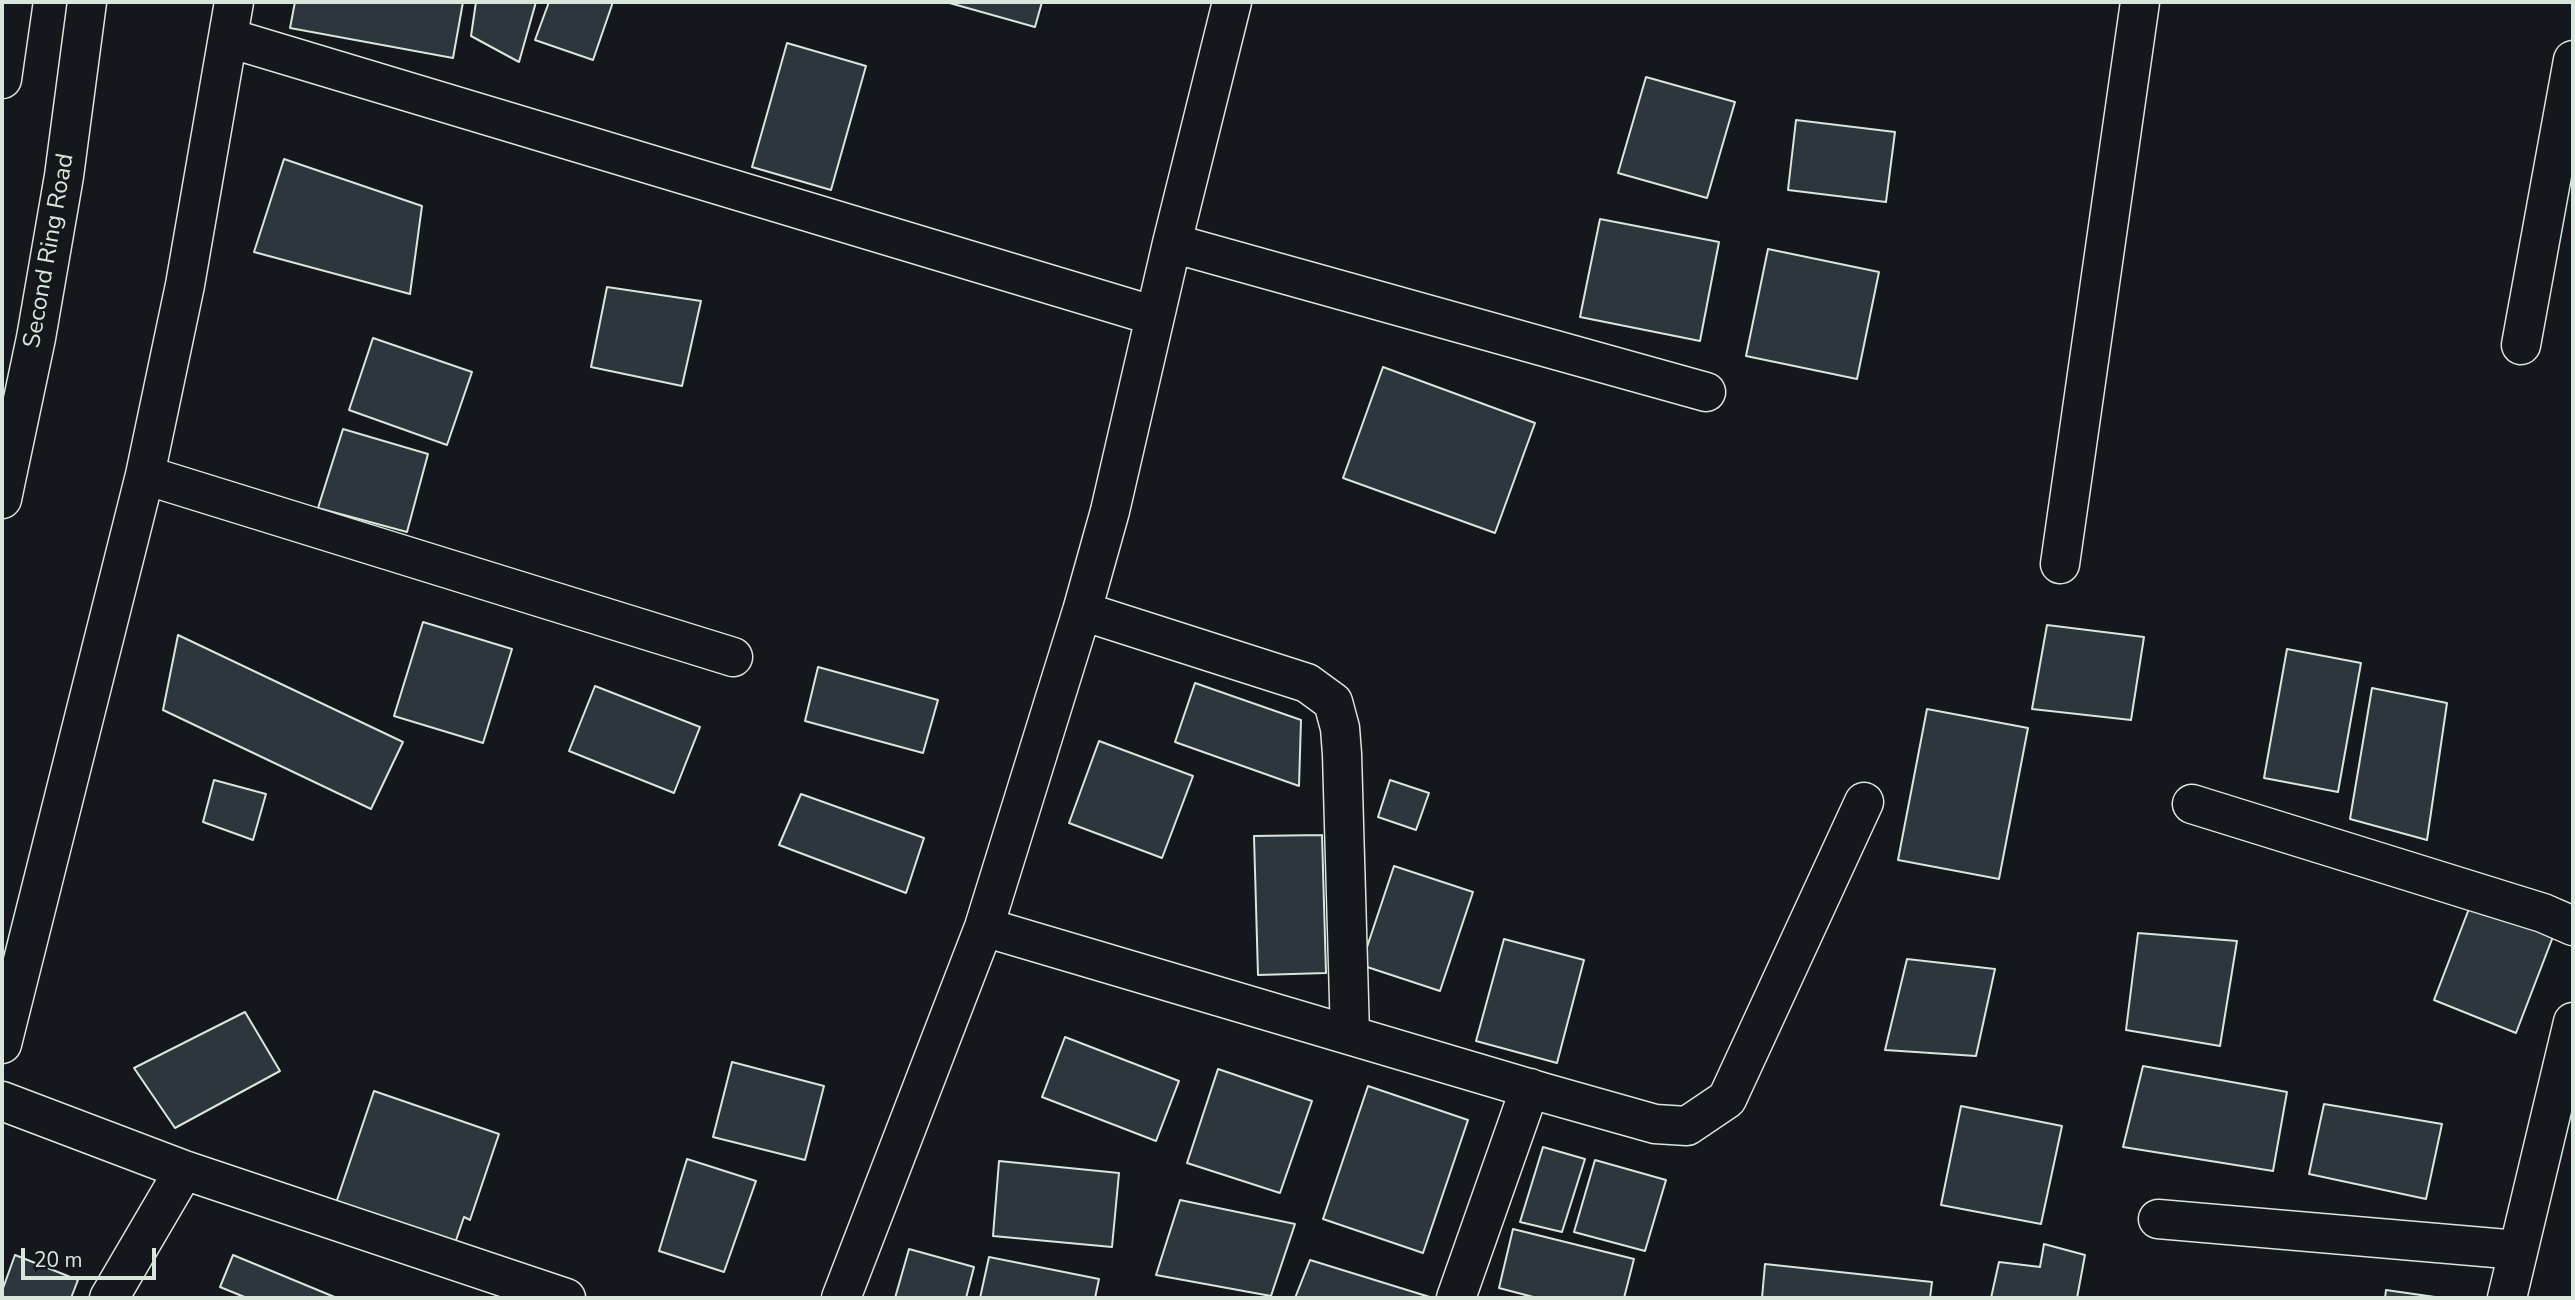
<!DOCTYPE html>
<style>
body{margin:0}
#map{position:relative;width:2575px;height:1300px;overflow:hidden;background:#14181c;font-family:"Nunito Sans",sans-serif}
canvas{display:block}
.frame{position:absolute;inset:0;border:4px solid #d8e6dc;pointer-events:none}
.scale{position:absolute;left:21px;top:1248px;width:135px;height:32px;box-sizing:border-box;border:4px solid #d8e6dc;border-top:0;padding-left:9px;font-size:21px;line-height:24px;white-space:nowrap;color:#d8e6dc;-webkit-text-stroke:5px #14181c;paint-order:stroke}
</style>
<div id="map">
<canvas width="2575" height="1300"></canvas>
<div class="frame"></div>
<div class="scale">20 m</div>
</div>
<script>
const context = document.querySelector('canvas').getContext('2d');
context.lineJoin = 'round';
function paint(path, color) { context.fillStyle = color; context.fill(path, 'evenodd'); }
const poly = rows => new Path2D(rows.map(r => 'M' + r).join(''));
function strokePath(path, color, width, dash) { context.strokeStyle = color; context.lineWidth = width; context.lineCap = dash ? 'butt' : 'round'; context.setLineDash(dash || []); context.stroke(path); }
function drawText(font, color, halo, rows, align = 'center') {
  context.font = font + ' "Nunito Sans",sans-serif'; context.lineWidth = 5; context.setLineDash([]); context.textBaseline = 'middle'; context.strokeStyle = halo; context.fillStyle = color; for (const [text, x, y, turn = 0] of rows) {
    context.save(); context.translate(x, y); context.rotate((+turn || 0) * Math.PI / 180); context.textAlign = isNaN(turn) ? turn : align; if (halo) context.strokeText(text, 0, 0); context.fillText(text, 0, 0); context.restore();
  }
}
const building = poly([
 [295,2,463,2,453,58,290,28,295,2],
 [476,2,536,2,519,62,471,36,476,2],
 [549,2,613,2,593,60,535,40,549,2],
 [946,2,1042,2,1035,27,946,2],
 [787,43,866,66,831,190,752,167,787,43],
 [1646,77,1735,102,1707,198,1618,173,1646,77],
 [1796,120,1895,132,1886,202,1788,190,1796,120],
 [284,159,422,206,410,294,254,252,284,159],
 [1600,219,1719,242,1700,341,1580,317,1600,219],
 [1768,249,1879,272,1857,379,1746,356,1768,249],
 [607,287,701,301,682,386,591,367,607,287],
 [373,338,472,372,447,445,349,410,373,338],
 [1383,367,1535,423,1495,533,1343,478,1383,367],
 [343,429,428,454,407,532,318,508,343,429],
 [423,622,512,649,483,743,394,716,423,622],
 [2047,625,2144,637,2131,720,2032,709,2047,625],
 [178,635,403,742,371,809,163,710,178,635],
 [2287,649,2361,663,2338,792,2264,778,2287,649],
 [818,667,938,700,923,753,805,721,818,667],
 [1195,683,1301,720,1299,786,1175,742,1195,683],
 [595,686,700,727,674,793,569,751,595,686],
 [2372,688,2447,703,2427,840,2350,819,2372,688],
 [1927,709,2028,728,1999,879,1898,860,1927,709],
 [1099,741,1193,776,1162,858,1069,823,1099,741],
 [214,780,266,794,253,840,203,822,214,780],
 [1390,780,1429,793,1416,830,1378,817,1390,780],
 [801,794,924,838,906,893,779,845,801,794],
 [1322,835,1326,973,1258,975,1254,836,1322,835],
 [1394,866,1473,892,1440,991,1361,965,1394,866],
 [2470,906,2554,934,2516,1033,2434,1000,2470,906],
 [2138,933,2237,941,2220,1046,2126,1030,2138,933],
 [1504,939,1584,960,1557,1063,1476,1041,1504,939],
 [1907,959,1995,969,1976,1056,1885,1050,1907,959],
 [245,1012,280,1071,175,1128,134,1068,245,1012],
 [1065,1037,1179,1081,1156,1141,1042,1097,1065,1037],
 [732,1062,824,1086,805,1160,713,1137,732,1062],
 [2143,1066,2287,1092,2273,1171,2123,1147,2143,1066],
 [1218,1069,1312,1101,1280,1193,1187,1163,1218,1069],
 [1368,1086,1468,1120,1423,1253,1323,1219,1368,1086],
 [374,1091,499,1134,470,1220,464,1217,454,1246,335,1206,374,1091],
 [2324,1104,2442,1124,2426,1199,2309,1174,2324,1104],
 [1961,1106,2062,1126,2041,1224,1941,1205,1961,1106],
 [1543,1147,1585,1159,1562,1232,1520,1222,1543,1147],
 [687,1159,756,1181,724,1272,659,1251,687,1159],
 [1595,1160,1666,1180,1645,1251,1574,1232,1595,1160],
 [999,1161,1119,1173,1112,1247,993,1236,999,1161],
 [1180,1200,1295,1224,1271,1296,1156,1275,1180,1200],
 [1513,1229,1634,1259,1624,1298,1537,1298,1499,1288,1513,1229],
 [2044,1244,2085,1255,2077,1298,1991,1298,1999,1262,2040,1267,2044,1244],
 [909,1249,974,1267,966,1298,895,1298,909,1249],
 [15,1255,78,1280,71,1298,2,1298,2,1291,15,1255],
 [233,1255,337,1298,247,1298,220,1287,233,1255],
 [989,1257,1099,1279,1095,1298,980,1298,989,1257],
 [1310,1260,1433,1298,1295,1298,1310,1260],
 [1765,1264,1932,1282,1930,1298,1762,1298,1765,1264],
 [2386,1290,2442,1298,2385,1298,2386,1290]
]);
paint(building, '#2c363c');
strokePath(building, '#d8e6dc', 2);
const street = poly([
 [229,38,1155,316],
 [1172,243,1706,392],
 [2521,345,2573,60],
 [145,475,733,657],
 [2060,564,2140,2],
 [1082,611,1307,683,1333,702,1340,728,1342,754,1350,1035],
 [2192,804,2543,913,2573,926],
 [984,927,1545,1093,1655,1124,1687,1126,1727,1099,1864,802],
 [2,1044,145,475,185,285,234,2],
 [2,1101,184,1170,566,1298],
 [2158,1219,2518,1250],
 [109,1298,184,1170],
 [841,1298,984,927,1082,611,1110,511,1172,243,1232,2],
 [1456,1298,1530,1088],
 [2507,1298,2573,1022]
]);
const highway = poly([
 [2,79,13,2],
 [2,499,36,338,64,176,87,2]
]);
strokePath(street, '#d8e6dc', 41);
strokePath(highway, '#d8e6dc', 41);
strokePath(street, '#14181c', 38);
strokePath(highway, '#14181c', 38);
drawText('24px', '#d8e6dc', '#14181c', [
 ["Second Ring Road",50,251,-80]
]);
</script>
